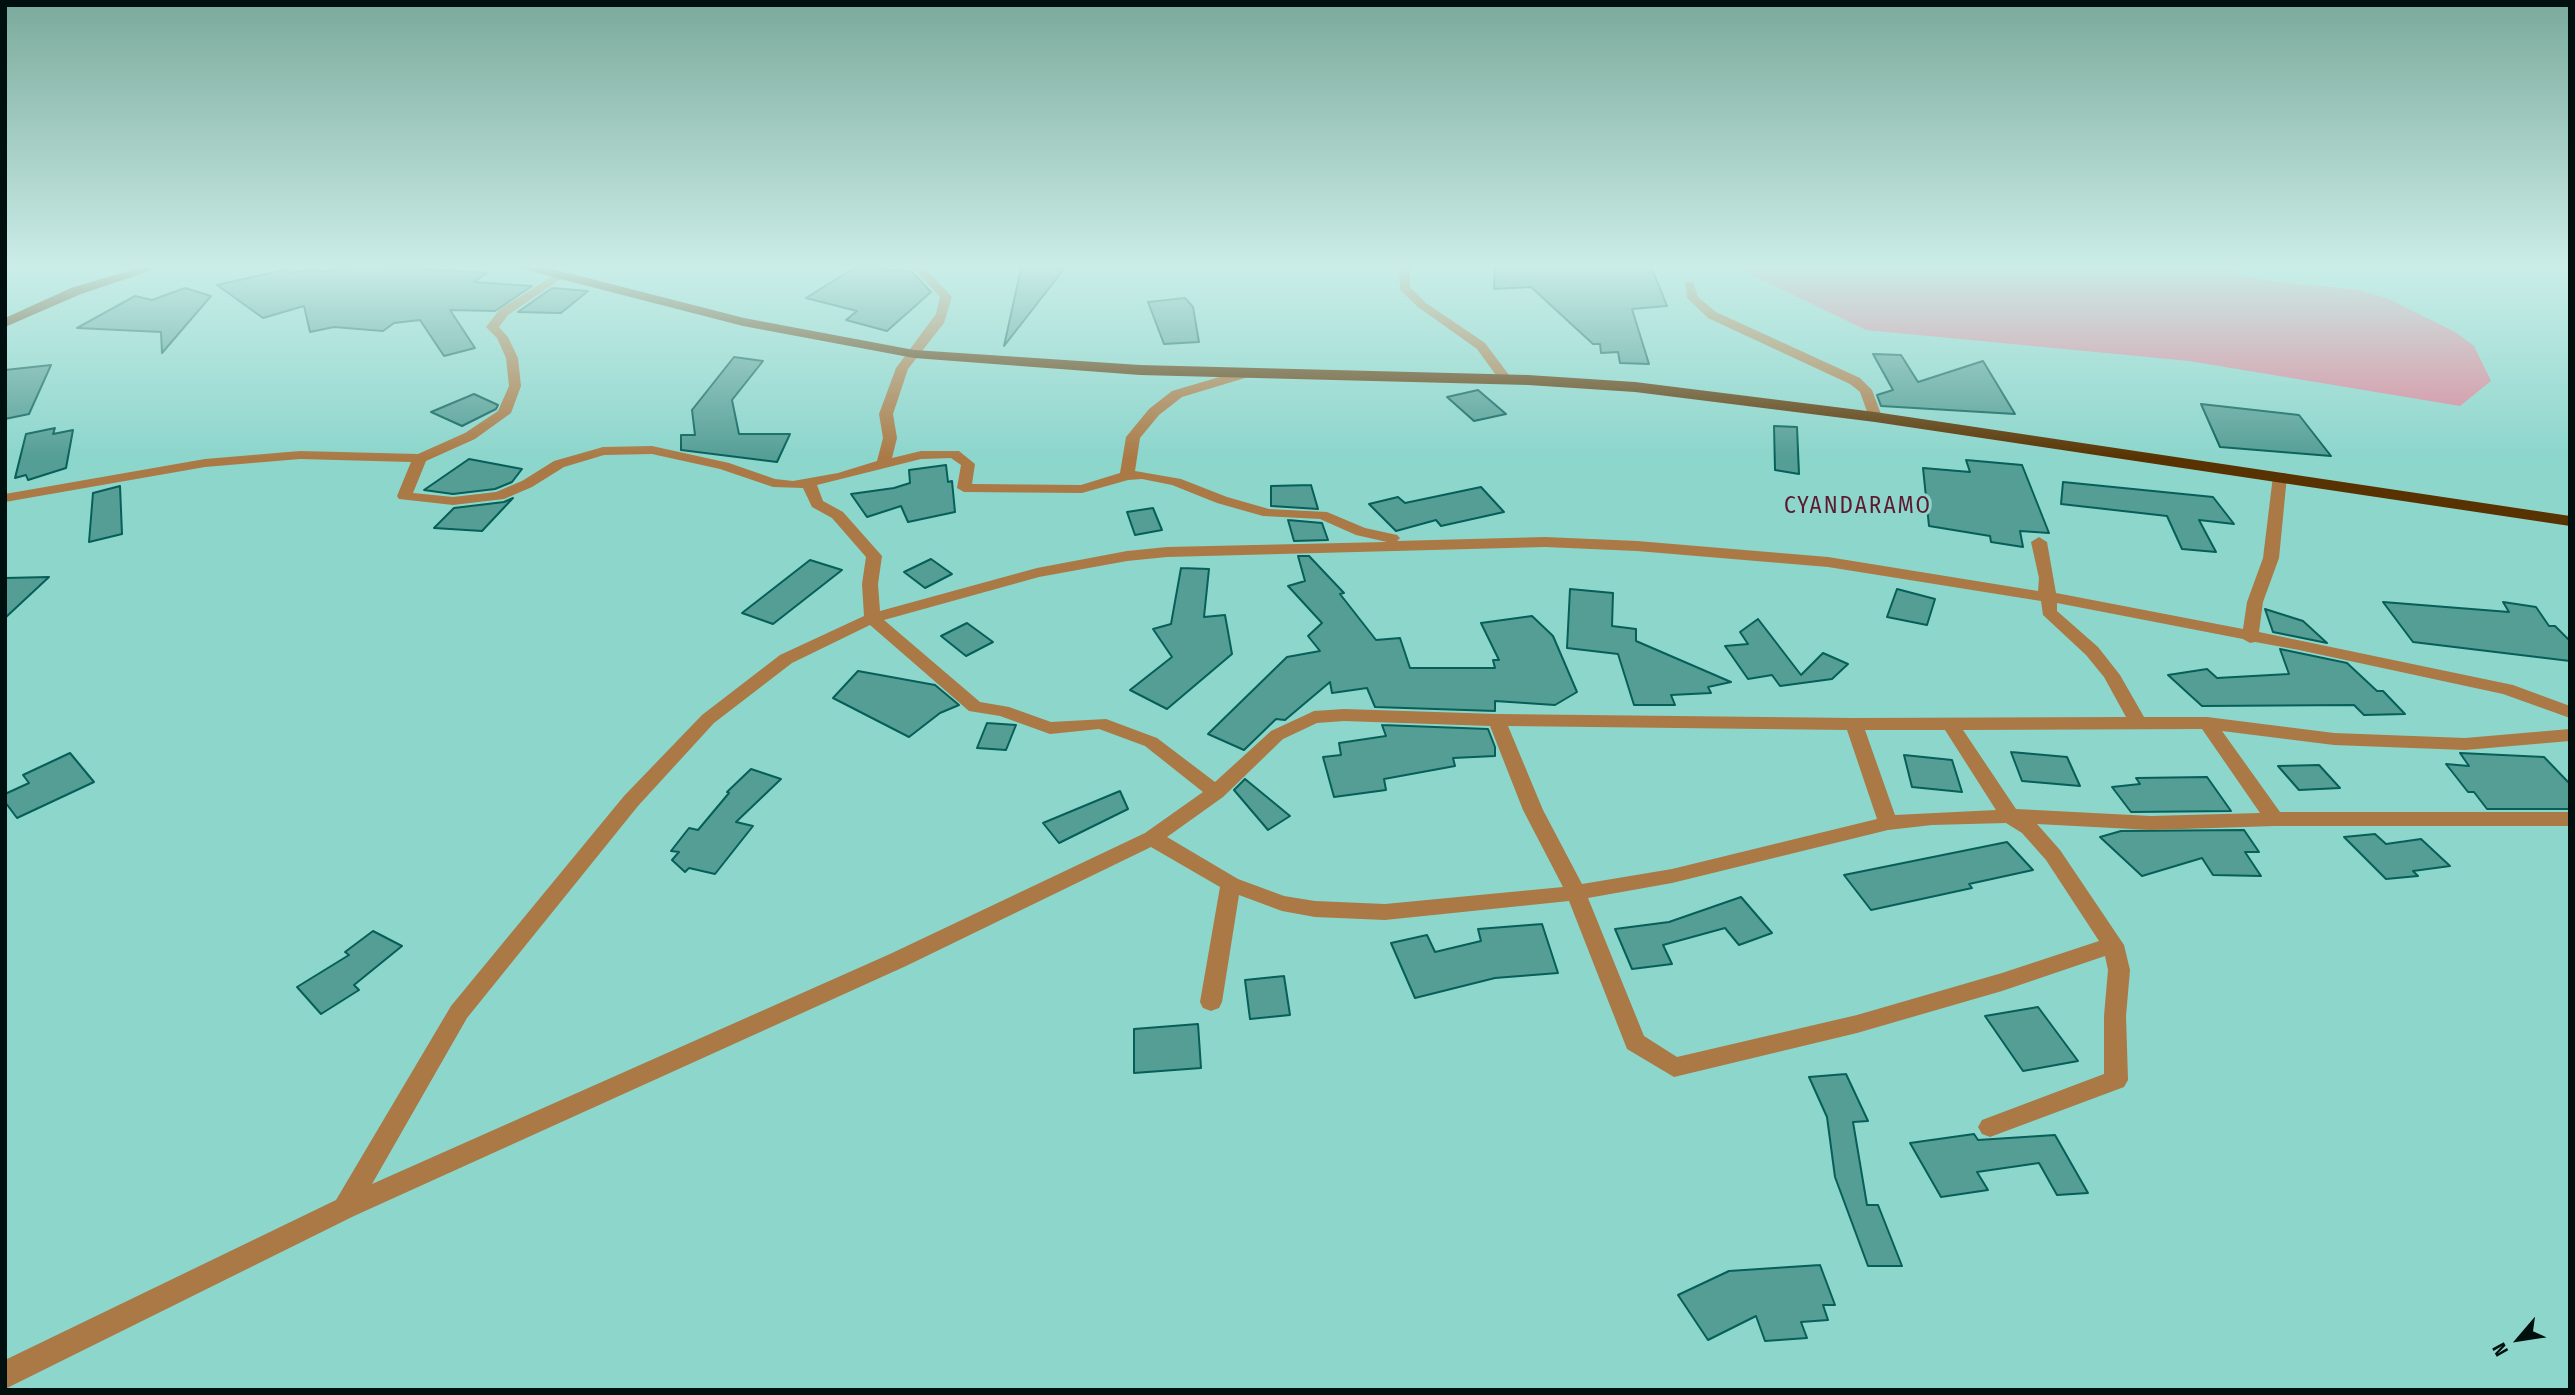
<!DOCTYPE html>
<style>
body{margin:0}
#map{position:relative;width:2575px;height:1395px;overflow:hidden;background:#8cd6cc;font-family:"Fira Sans Condensed",sans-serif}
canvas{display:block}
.frame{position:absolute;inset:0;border:7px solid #00100e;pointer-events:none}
.north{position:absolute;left:2484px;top:1304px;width:70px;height:70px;-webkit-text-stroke:5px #8cd6cc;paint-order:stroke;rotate:241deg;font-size:19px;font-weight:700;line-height:28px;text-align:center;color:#00100e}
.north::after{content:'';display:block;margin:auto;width:24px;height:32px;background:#00100e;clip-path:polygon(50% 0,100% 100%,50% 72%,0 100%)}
</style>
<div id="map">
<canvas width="2575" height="1395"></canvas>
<div class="frame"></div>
<div class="north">N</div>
</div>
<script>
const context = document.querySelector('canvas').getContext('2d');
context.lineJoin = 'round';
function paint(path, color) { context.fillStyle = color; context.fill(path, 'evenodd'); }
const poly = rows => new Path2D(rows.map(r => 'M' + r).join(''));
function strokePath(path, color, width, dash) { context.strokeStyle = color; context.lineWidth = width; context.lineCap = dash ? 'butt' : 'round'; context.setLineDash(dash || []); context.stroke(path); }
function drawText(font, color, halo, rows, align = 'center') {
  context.font = font + ' "Fira Sans Condensed",sans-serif'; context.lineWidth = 6; context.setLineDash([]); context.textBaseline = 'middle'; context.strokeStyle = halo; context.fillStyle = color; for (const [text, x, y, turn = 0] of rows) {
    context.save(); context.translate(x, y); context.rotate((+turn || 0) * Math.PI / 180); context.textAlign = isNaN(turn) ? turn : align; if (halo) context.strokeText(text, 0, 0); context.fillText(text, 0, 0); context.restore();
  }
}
paint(poly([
 [1729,264,2318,264,2304,269,2249,265,2225,267,2243,276,2270,281,2360,290,2389,299,2455,332,2474,346,2491,381,2460,406,2189,361,1866,330]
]), '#d98699');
const building = poly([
 [1022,264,1068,264,1004,346,1022,264],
 [1495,264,1651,266,1667,306,1632,309,1649,364,1620,363,1618,352,1601,353,1600,344,1593,344,1531,287,1494,289,1495,264],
 [365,265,487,273,474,282,532,286,495,311,450,310,475,348,444,356,420,320,394,323,383,331,334,327,310,332,304,306,263,318,217,285,288,269,287,273,319,269,318,272,365,265],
 [857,266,912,272,931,292,887,331,846,320,857,311,806,298,857,266],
 [185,288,211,296,162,353,161,332,77,328,135,296,152,300,185,288],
 [552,288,588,291,561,313,518,312,552,288],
 [1185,298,1193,307,1199,342,1164,344,1148,302,1185,298],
 [1873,354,1901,355,1918,382,1983,361,2015,414,1881,406,1877,395,1893,390,1873,354],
 [734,357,763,361,732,400,739,434,790,434,777,462,681,450,681,435,695,435,692,410,734,357],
 [51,365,29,414,5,419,5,370,51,365],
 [1478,390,1506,414,1474,421,1447,397,1478,390],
 [474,394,498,405,496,409,462,426,431,412,474,394],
 [2201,404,2299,415,2331,456,2220,447,2201,404],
 [1774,426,1797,427,1799,474,1775,470,1774,426],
 [55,428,53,434,73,430,66,468,28,480,26,475,15,478,26,434,55,428],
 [469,459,522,469,512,482,495,489,453,494,424,490,469,459],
 [1966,460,2022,465,2049,533,2020,531,2023,547,1991,542,1990,536,1929,526,1923,468,1970,472,1966,460],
 [946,465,948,482,952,481,955,512,908,522,901,506,867,517,851,494,894,488,910,483,909,470,946,465],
 [2063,482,2213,497,2234,524,2199,520,2216,552,2182,549,2167,516,2061,504,2063,482],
 [1311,485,1318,509,1271,506,1271,486,1311,485],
 [120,486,122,534,89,542,93,493,120,486],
 [1481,487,1504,512,1441,526,1436,520,1396,531,1369,504,1398,497,1405,503,1481,487],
 [513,498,482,531,434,528,454,508,504,502,513,498],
 [1153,508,1162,530,1135,535,1127,512,1153,508],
 [1288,520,1322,523,1328,540,1294,541,1288,520],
 [1298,556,1309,556,1344,593,1340,594,1376,640,1400,638,1410,668,1495,668,1493,660,1499,660,1481,623,1532,616,1553,636,1577,692,1555,705,1495,701,1495,711,1375,707,1367,688,1332,693,1330,682,1285,720,1276,719,1244,750,1208,734,1287,657,1320,651,1308,636,1322,623,1288,586,1305,581,1298,556],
 [931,559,952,574,925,588,904,572,931,559],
 [810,560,842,570,773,624,742,613,810,560],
 [1181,568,1209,569,1204,617,1225,615,1232,654,1167,709,1130,690,1172,657,1153,629,1171,624,1181,568],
 [49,577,5,618,5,578,49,577],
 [1570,589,1613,593,1612,626,1636,629,1636,641,1731,682,1708,687,1711,693,1671,695,1675,705,1634,705,1618,654,1567,648,1570,589],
 [1897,589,1935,599,1927,625,1887,617,1897,589],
 [2383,602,2509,612,2503,602,2536,607,2549,626,2555,626,2570,641,2570,661,2413,642,2383,602],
 [2265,609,2303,621,2327,643,2273,632,2265,609],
 [1758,619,1801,675,1823,653,1848,664,1832,679,1780,686,1772,675,1748,679,1725,646,1748,644,1740,632,1758,619],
 [967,623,993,642,966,656,941,636,967,623],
 [2280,649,2347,663,2377,691,2383,691,2405,714,2364,715,2354,705,2202,706,2168,675,2207,669,2217,678,2289,674,2280,649],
 [858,671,935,685,959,705,940,713,909,737,833,698,858,671],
 [987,723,1016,725,1006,750,977,748,987,723],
 [1382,725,1488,729,1495,747,1495,756,1453,758,1455,766,1384,779,1386,790,1334,797,1323,757,1341,755,1339,743,1386,736,1382,725],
 [2011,752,2067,757,2080,786,2022,781,2011,752],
 [70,753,94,782,17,818,5,802,5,794,29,783,23,775,70,753],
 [2460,753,2544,757,2570,784,2570,809,2487,809,2474,792,2468,792,2446,764,2469,766,2460,753],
 [1904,755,1952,760,1962,792,1912,787,1904,755],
 [2319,765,2340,788,2299,790,2278,766,2319,765],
 [751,769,781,779,736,822,753,826,715,874,689,868,685,872,672,860,679,852,671,851,689,828,698,830,729,793,727,792,751,769],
 [2207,777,2231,811,2131,812,2112,787,2140,784,2136,778,2207,777],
 [1245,779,1290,816,1268,830,1234,790,1245,779],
 [1120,791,1128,809,1059,843,1043,823,1120,791],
 [2244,830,2259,852,2245,852,2261,876,2213,875,2202,858,2142,876,2100,837,2121,831,2244,830],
 [2375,834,2386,844,2421,839,2450,866,2413,871,2418,876,2386,879,2344,837,2375,834],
 [2007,842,2033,870,1969,884,1972,888,1871,910,1844,875,2007,842],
 [1741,897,1772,933,1739,945,1725,928,1663,945,1672,964,1632,969,1615,929,1669,922,1741,897],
 [1542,924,1558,973,1495,978,1415,998,1391,943,1427,935,1435,952,1481,941,1478,929,1542,924],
 [373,931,402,946,354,985,359,990,321,1014,297,987,349,955,345,952,373,931],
 [1284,976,1290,1015,1250,1019,1245,980,1284,976],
 [2038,1007,2078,1061,2023,1071,1985,1016,2038,1007],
 [1198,1024,1201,1068,1134,1073,1134,1029,1198,1024],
 [1846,1074,1868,1121,1853,1122,1867,1205,1878,1205,1902,1266,1868,1266,1835,1177,1827,1117,1809,1077,1846,1074],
 [1974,1134,1978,1140,2055,1135,2088,1193,2057,1195,2039,1163,1977,1172,1988,1190,1941,1197,1910,1143,1974,1134],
 [1820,1265,1835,1305,1823,1305,1828,1320,1801,1322,1807,1338,1765,1341,1756,1316,1708,1340,1678,1295,1729,1271,1820,1265]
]);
paint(building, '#549e95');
strokePath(building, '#065f58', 2);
paint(poly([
 [903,264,916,264,927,270,952,297,944,323,908,369,893,414,897,438,892,458,921,451,959,451,975,464,972,484,1081,485,1120,473,1126,437,1149,409,1172,391,1250,368,1255,369,1255,375,1182,397,1159,415,1140,438,1135,471,1181,479,1227,497,1269,509,1327,512,1365,528,1397,535,1400,538,1397,541,1545,537,1637,541,1828,557,2038,591,2039,578,2031,542,2039,537,2047,542,2056,593,2243,629,2247,602,2263,558,2273,476,2275,473,2285,473,2287,476,2279,558,2263,602,2259,632,2513,685,2570,706,2570,718,2503,694,2299,650,2255,642,2250,643,2243,639,2057,603,2057,611,2098,647,2120,675,2144,717,2207,717,2334,733,2465,738,2570,729,2570,741,2465,750,2334,745,2222,731,2280,812,2570,812,2570,826,2275,826,2151,830,2037,824,2060,850,2124,945,2130,970,2126,1016,2128,1080,2124,1087,1990,1137,1982,1134,1978,1127,1982,1120,2104,1074,2104,1016,2108,970,2105,956,2002,991,1857,1033,1674,1077,1627,1049,1569,901,1385,920,1315,917,1282,911,1239,895,1222,1002,1219,1008,1211,1011,1203,1008,1200,1002,1220,887,1151,847,906,966,354,1216,5,1389,5,1360,336,1200,451,1006,624,796,702,715,780,655,864,616,862,584,866,557,832,518,812,507,803,488,773,487,720,469,652,454,604,455,564,467,532,487,504,499,453,505,399,499,397,496,411,462,300,459,205,467,5,502,5,494,205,459,300,451,418,454,465,433,498,411,509,386,506,358,497,338,486,327,500,309,558,273,564,276,562,278,508,315,499,327,508,337,518,358,521,386,511,413,475,439,426,461,413,493,453,497,496,492,522,481,554,461,603,447,652,446,729,463,775,479,793,481,838,473,877,461,883,438,879,414,896,368,936,314,940,297,919,274,903,264],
 [951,458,961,465,957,488,964,492,1082,493,1128,480,1142,479,1172,485,1217,503,1263,516,1320,519,1356,535,1387,542,1167,547,1127,551,1037,568,880,611,878,584,882,556,843,512,823,501,817,485,921,459,951,458],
 [1545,547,1637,551,1828,567,2041,601,2043,615,2086,655,2104,677,2126,717,1854,718,1497,714,1344,709,1314,711,1271,731,1215,782,1157,738,1106,719,1051,722,1009,707,980,702,884,620,1039,577,1127,561,1167,557,1545,547],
 [870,625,969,711,1000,716,1050,734,1099,729,1145,746,1203,792,1145,833,890,954,372,1184,467,1018,638,806,714,723,792,663,870,625],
 [1344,721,1490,726,1523,810,1563,887,1385,904,1315,901,1284,896,1238,879,1167,837,1223,797,1283,739,1317,723,1344,721],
 [1508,726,1847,730,1877,819,1672,869,1582,884,1543,810,1508,726],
 [2202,729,2260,813,2151,816,2016,809,1963,730,2202,729],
 [1865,730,1945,730,1996,810,1895,815,1865,730],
 [2006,823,2022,833,2046,860,2099,941,2002,973,1857,1015,1677,1057,1644,1036,1588,898,1672,883,1888,830,1932,825,2006,823],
 [1399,264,1410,264,1410,287,1426,303,1485,343,1512,379,1511,382,1501,382,1477,349,1418,307,1400,290,1399,264],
 [1685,282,1693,282,1698,297,1716,312,1860,378,1872,390,1882,417,1880,420,1870,420,1860,392,1850,384,1708,318,1687,298,1685,282]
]), '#aa7945');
paint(poly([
 [151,264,171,264,81,294,5,327,5,318,71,288,151,264],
 [512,264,533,264,744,318,914,350,1140,365,1528,375,1635,382,1875,412,2570,516,2570,526,1875,422,1635,392,1528,385,1140,375,914,358,743,326,514,267,512,264]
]), '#583200');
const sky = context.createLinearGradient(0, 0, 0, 459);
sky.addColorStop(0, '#7aaa9b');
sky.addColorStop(0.58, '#cbede8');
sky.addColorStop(1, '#cbede800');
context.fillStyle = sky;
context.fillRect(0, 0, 2575, 459);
context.letterSpacing = '2px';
drawText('23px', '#5d192e', '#8cd6cc', [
 ["CYANDARAMO",1858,507]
]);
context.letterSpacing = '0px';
</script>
